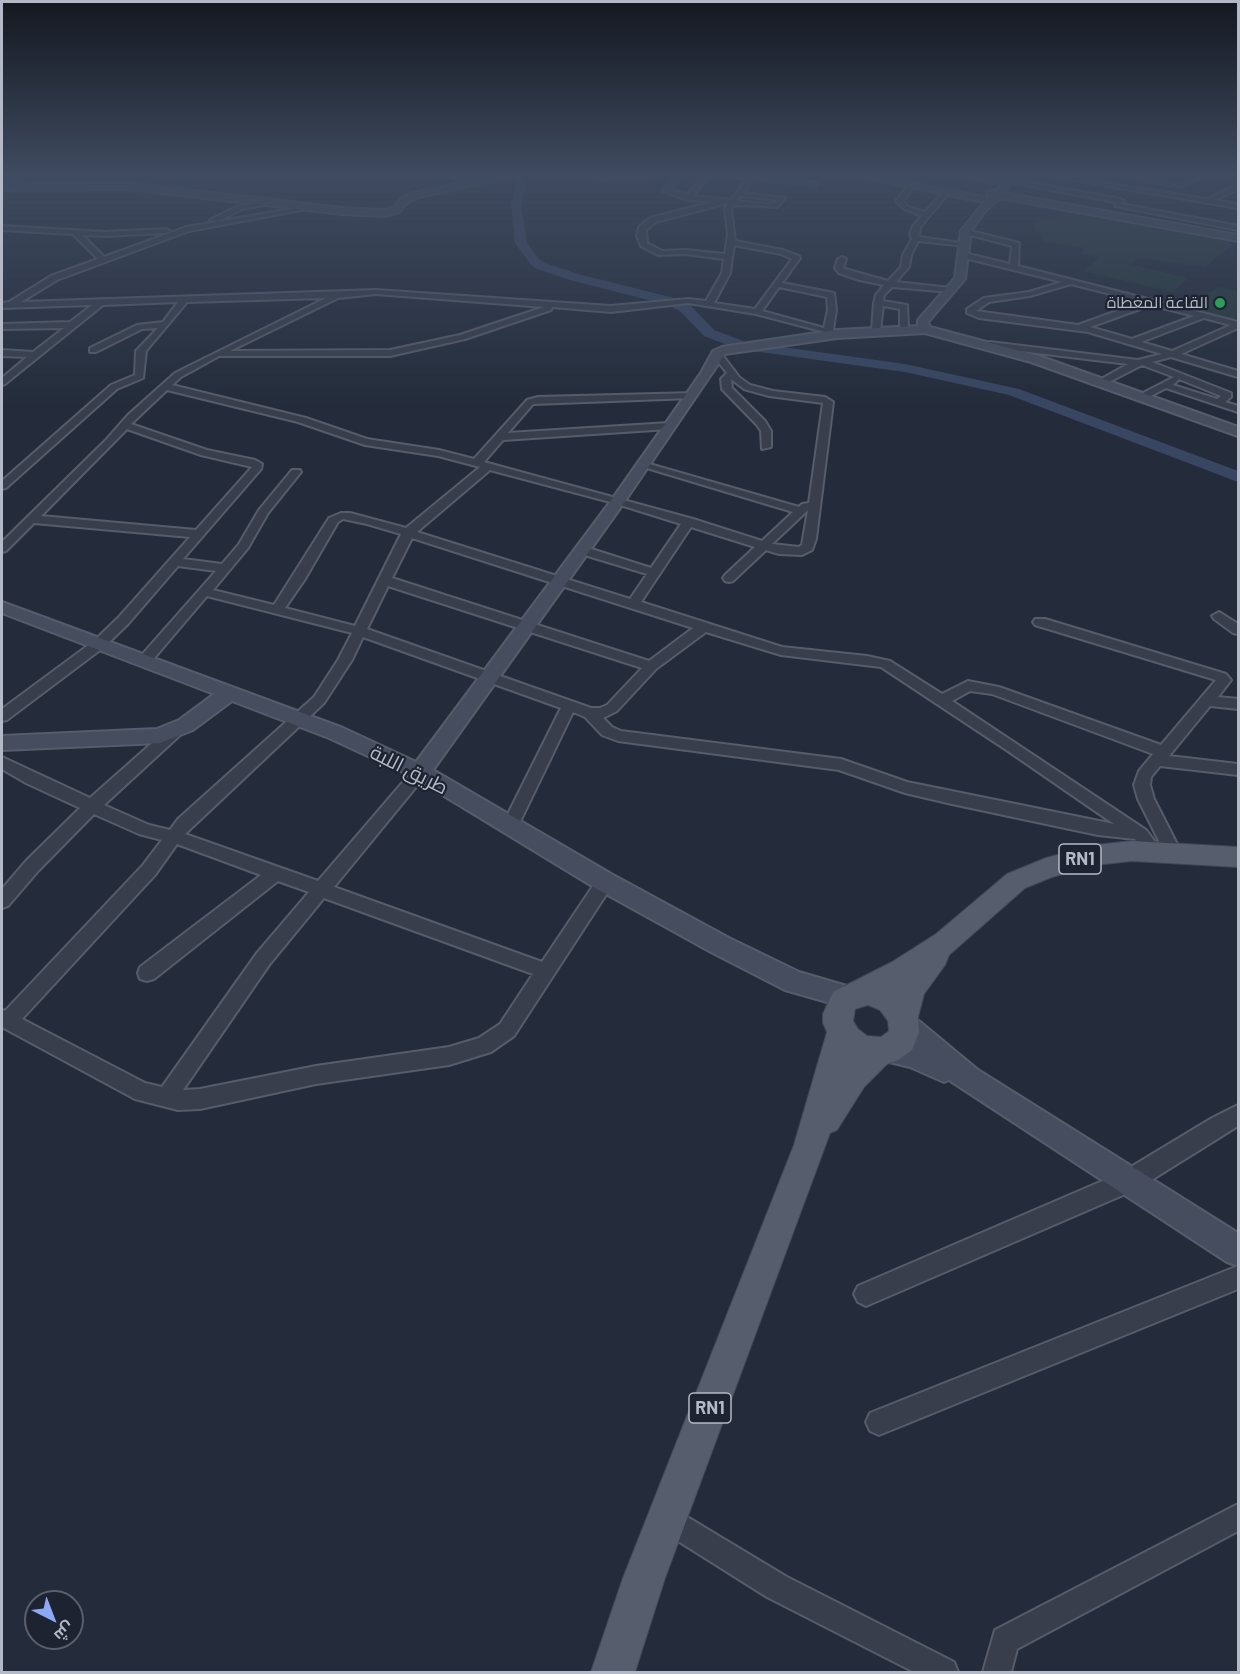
<!DOCTYPE html>
<meta charset="utf-8">
<style>
body{margin:0}
#map{position:relative;width:1240px;height:1674px;overflow:hidden;background:#242c3b;font-family:Barlow,Cairo,sans-serif}
canvas{display:block}
.frame{position:absolute;inset:0;border:3px solid #b3b9c7;pointer-events:none}
.north{position:absolute;left:24px;top:1590px;width:60px;height:60px;box-sizing:border-box;background:#1d2330;border:2px solid #595f6c;border-radius:50%;rotate:138deg;font-size:16px;font-weight:700;line-height:24px;text-align:center;color:#b3b9c7}
.north::after{content:'';display:block;margin:auto;width:21px;height:27px;background:#8caaf4;clip-path:polygon(50% 0,100% 100%,50% 72%,0 100%)}
</style>
<div id="map">
<canvas width="1240" height="1674"></canvas>
<div class="frame"></div>
<div class="north">ش</div>
</div>
<script>
const context = document.querySelector('canvas').getContext('2d');
context.lineJoin = 'round';
function paint(path, color) { context.fillStyle = color; context.fill(path, 'evenodd'); }
const poly = rows => new Path2D(rows.map(r => 'M' + r).join(''));
function strokePath(path, color, width, dash) { context.strokeStyle = color; context.lineWidth = width; context.lineCap = dash ? 'butt' : 'round'; context.setLineDash(dash || []); context.stroke(path); }
function drawText(font, color, halo, rows, align = 'center') {
  context.font = font + ' Barlow,Cairo,sans-serif'; context.lineWidth = 4.5; context.setLineDash([]); context.textBaseline = 'middle'; context.strokeStyle = halo; context.fillStyle = color; for (const [text, x, y, turn = 0] of rows) {
    context.save(); context.translate(x, y); context.rotate((+turn || 0) * Math.PI / 180); context.textAlign = isNaN(turn) ? turn : align; if (halo) context.strokeText(text, 0, 0); context.fillText(text, 0, 0); context.restore();
  }
}
paint(poly([
 [1073,209,1204,234,1233,244,1205,267,1138,258,1131,264,1107,259,1188,278,1172,292,1083,271,1100,257,1082,254,1084,248,1041,241,1044,237,1034,230,1034,224,1040,220,1061,216],
 [1219,287,1238,291,1238,317,1231,321,1188,310,1188,306,1197,306,1209,293]
]), '#26383c');
paint(poly([
 [518,174,528,174,521,205,527,243,539,259,545,263,578,274,678,299,691,306,714,330,746,342,905,364,1019,389,1238,471,1238,482,1009,395,905,372,738,349,704,336,681,312,668,305,570,280,537,269,531,265,515,243,511,205,518,174]
]), '#384662');
const street = poly([
 [24,174,33,174,2,186,2,182,24,174],
 [443,174,453,174,481,183,478,185,443,174],
 [640,174,686,174,670,189,687,195,705,174,711,174,693,196,731,200,747,179,718,174,757,174,756,176,817,183,815,186,753,179,744,193,785,198,777,207,735,205,731,209,735,241,783,250,799,256,800,258,782,283,834,293,836,310,833,330,840,332,840,336,756,314,688,303,611,312,552,307,551,310,465,339,390,356,219,356,181,377,172,385,306,418,367,439,439,450,474,459,527,400,538,397,695,393,697,395,692,398,533,404,508,433,669,423,674,426,669,429,503,440,484,462,693,519,762,541,793,512,637,465,642,462,646,463,799,507,802,504,809,503,823,403,769,396,744,389,731,379,732,388,765,421,771,431,771,447,762,449,761,431,757,425,722,389,721,379,727,373,712,354,720,352,739,377,750,385,773,391,825,397,833,402,816,539,812,550,802,555,779,554,766,550,733,581,729,582,725,581,723,578,725,575,755,547,691,527,641,602,782,647,867,656,890,661,942,694,968,681,999,687,1161,745,1216,680,1035,625,1033,622,1035,619,1045,619,1226,674,1231,680,1218,697,1238,699,1238,709,1210,706,1169,756,1238,764,1238,775,1160,766,1151,777,1150,785,1154,799,1181,852,1179,857,1173,858,1167,857,1138,799,1134,785,1139,771,1153,754,992,694,970,691,952,701,1146,830,1161,850,1159,855,1153,856,1147,855,1135,839,1098,835,952,804,905,793,839,770,618,741,602,735,585,717,573,712,518,826,516,830,510,832,504,830,502,826,561,708,363,637,352,660,324,703,185,834,318,881,415,768,425,768,428,772,425,776,334,887,542,962,599,877,605,875,611,877,614,882,611,887,514,1036,491,1052,449,1065,316,1084,200,1109,178,1110,135,1099,2,1027,2,1010,5,1011,143,865,162,840,139,834,94,814,38,871,8,906,2,908,2,889,26,861,80,808,26,783,2,769,2,757,90,798,169,728,179,728,181,732,179,736,104,805,149,825,170,830,178,819,314,697,338,660,352,633,207,596,150,663,140,663,138,660,140,657,216,571,178,566,128,624,104,647,7,720,2,721,2,709,94,641,118,618,190,537,34,523,6,551,2,552,2,542,105,441,128,415,175,373,326,298,187,302,146,351,143,378,117,389,6,488,2,489,2,481,111,385,135,375,136,351,158,328,142,329,96,352,90,352,90,348,137,325,163,322,178,302,103,305,5,384,2,385,2,378,27,357,2,356,2,350,33,352,64,328,2,329,2,324,70,322,92,305,2,308,2,303,9,302,51,276,98,259,73,234,2,230,2,226,105,232,166,229,170,231,166,233,105,236,82,235,104,257,187,227,314,205,317,207,189,231,57,280,21,302,376,290,611,306,688,299,706,301,722,273,724,259,685,254,658,255,641,246,637,236,639,227,650,218,712,202,688,200,663,191,663,189,678,176,597,180,594,178,640,174],
 [741,196,777,200,775,203,768,204,737,201,741,196],
 [724,204,728,204,725,209,728,235,725,254,685,250,662,251,647,243,646,230,656,222,724,204],
 [734,245,781,254,792,259,755,309,714,303,730,273,734,245],
 [779,287,827,297,828,310,824,328,762,311,779,287],
 [376,294,544,307,460,335,390,350,230,351,338,298,376,294],
 [167,390,298,422,365,445,438,456,480,467,406,528,350,513,341,513,329,518,274,605,213,590,248,548,268,513,301,472,300,470,292,470,259,510,239,544,222,564,183,559,261,469,262,464,255,460,207,450,131,424,167,390],
 [127,429,201,455,252,467,196,530,41,516,127,429],
 [490,470,614,503,681,524,651,568,582,546,576,550,578,553,647,574,630,599,417,532,490,470],
 [808,510,802,545,799,547,772,544,808,510],
 [343,519,367,524,401,534,355,626,285,608,305,579,338,522,343,519],
 [412,538,693,628,649,661,392,578,412,538],
 [388,586,642,668,607,705,600,708,591,708,367,629,388,586],
 [706,632,781,655,881,667,1008,751,1114,824,907,782,841,759,621,731,612,727,603,718,617,711,656,669,706,632],
 [177,844,261,875,140,967,138,973,140,979,147,981,154,979,278,881,309,892,257,953,162,1087,145,1083,22,1019,155,875,177,844],
 [324,898,533,974,500,1024,479,1038,449,1047,316,1066,200,1089,183,1090,269,965,324,898],
 [896,174,903,174,915,186,903,201,908,207,925,212,943,193,948,194,920,227,919,237,969,244,965,246,918,241,911,255,909,267,896,282,951,288,955,290,951,292,892,287,884,295,883,301,907,305,908,326,911,330,904,332,900,327,900,309,883,306,880,330,876,333,872,330,874,303,876,295,884,285,859,280,839,273,835,268,838,259,842,257,846,259,843,268,845,269,888,281,901,267,903,255,912,239,910,234,913,226,922,216,904,209,896,201,908,186,896,174],
 [948,174,963,174,997,181,994,183,948,174],
 [1036,174,1052,174,1206,199,1238,185,1238,189,1214,200,1238,204,1238,208,1036,174],
 [1121,174,1133,174,1173,184,1170,186,1121,174],
 [1199,174,1207,174,1181,187,1176,186,1199,174],
 [1010,179,1121,199,1124,201,1121,203,1008,182,1010,179],
 [273,200,275,203,242,209,217,222,210,220,238,206,273,200],
 [1117,203,1238,226,1238,230,1115,206,1117,203],
 [963,229,1019,243,1018,266,1238,322,1238,328,1181,354,1238,371,1238,377,1171,357,1152,362,1231,393,1231,397,1225,402,1238,406,1238,412,1166,388,1147,398,1141,398,1141,394,1174,377,1142,365,1101,386,1098,385,1098,381,1128,364,987,347,987,343,990,342,1138,360,1162,354,1088,332,979,318,967,313,967,309,984,298,1029,292,1062,282,961,257,961,253,964,253,1010,264,1012,246,963,233,963,229],
 [1071,284,1142,302,1078,325,976,311,989,302,1030,296,1071,284],
 [1151,305,1194,316,1132,339,1090,327,1151,305],
 [1204,318,1231,325,1172,351,1141,342,1204,318],
 [1179,379,1221,396,1217,399,1173,385,1179,379],
 [1219,612,1238,624,1238,634,1233,633,1214,619,1212,616,1219,612],
 [1238,1105,1238,1126,1137,1189,866,1306,858,1302,854,1294,858,1286,1121,1173,1212,1118,1238,1105],
 [1238,1266,1238,1289,879,1435,870,1431,866,1422,870,1413,1238,1266],
 [1238,1504,1238,1531,1017,1649,1011,1672,983,1672,995,1630,1238,1504],
 [669,1506,787,1577,954,1662,958,1672,914,1672,767,1597,659,1529,656,1519,659,1509,669,1506]
]);
const secondary = poly([
 [507,174,524,174,419,197,408,202,399,212,384,216,342,214,127,189,2,190,2,184,127,183,342,208,384,210,393,208,402,198,413,193,507,174],
 [844,174,863,174,989,198,991,196,987,195,987,191,996,191,1009,174,1017,174,1004,193,1238,235,1238,241,1000,198,985,211,971,231,965,279,928,322,930,327,1039,356,1238,427,1238,436,1031,362,925,333,837,338,725,354,623,504,433,770,613,875,729,938,799,972,857,989,861,997,857,1005,848,1008,785,990,711,952,597,889,413,777,329,738,232,701,193,730,160,743,2,750,2,736,157,729,179,720,214,694,2,613,2,602,343,728,416,762,613,498,701,373,713,351,722,347,837,330,918,326,918,320,955,278,961,231,984,202,844,174],
 [904,1012,913,1016,978,1070,1238,1233,1238,1266,1227,1262,949,1080,944,1082,910,1067,877,1059,874,1050,877,1041,887,1038,904,1041,895,1032,891,1024,895,1016,904,1012]
]);
const primary = poly([
 [1132,841,1238,847,1238,867,1132,861,1095,865,1052,877,1025,888,949,955,945,965,924,994,918,1017,919,1032,912,1050,898,1060,887,1064,864,1087,837,1130,830,1133,665,1578,635,1672,591,1672,623,1578,794,1145,827,1032,823,1023,823,1014,833,992,892,962,936,934,1007,874,1046,858,1095,845,1132,841],
 [868,1005,880,1010,888,1021,889,1031,881,1037,867,1036,858,1029,853,1021,855,1009,868,1005]
]);
strokePath(street, '#565c6a', 4);
strokePath(secondary, '#565c6a', 4);
strokePath(primary, '#414755', 2);
paint(street, '#383e4c');
paint(secondary, '#464d5e');
paint(primary, '#565d6c');
const sky = context.createLinearGradient(0, 0, 0, 408);
sky.addColorStop(0, '#141820');
sky.addColorStop(0.43, '#3f4b60');
sky.addColorStop(1, '#3f4b6000');
context.fillStyle = sky;
context.fillRect(0, 0, 1240, 408);
for (const [x, y, r, color] of [
 [1220,303,6,"#2e9e5b"]
]) { const dot = new Path2D(); dot.arc(x, y, r, 0, 2 * Math.PI); context.fillStyle = color; context.fill(dot); strokePath(dot, '#1d2330', 2); }
drawText('16px', '#b3b9c7', '#1d2330', [
 ["القاعة المغطاة",1208,303]
], 'right');
for (const [x, y, w] of [
 [1080,859,42],
 [710,1408,42]
]) { const box = new Path2D(); box.roundRect(x - w / 2, y - 15, w, 30, 4.5); context.fillStyle = '#1d2330'; context.fill(box); strokePath(box, '#b3b9c7', 1.5); }
drawText('bold 18px', '#b3b9c7', null, [
 ["RN1",1080,859],
 ["RN1",710,1408]
]);
drawText('20px', '#b3b9c7', '#1d2330', [
 ["طريق اللبة",409,770,27]
]);
</script>
